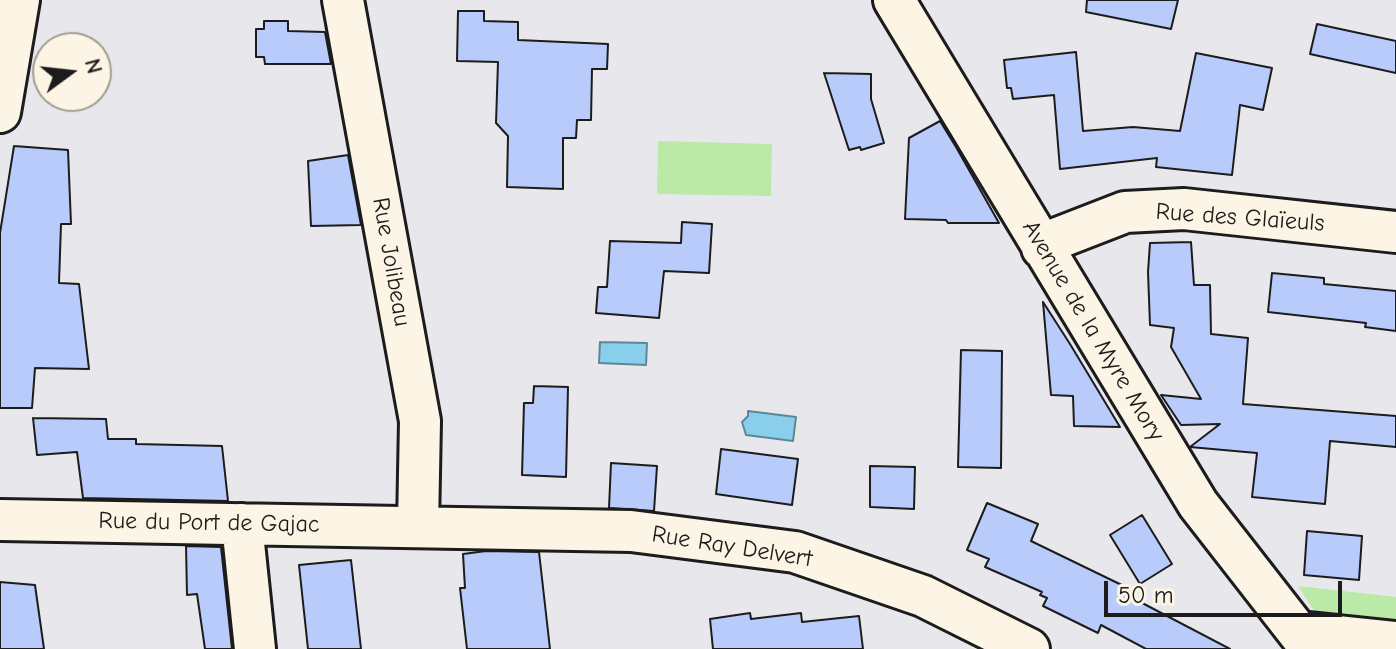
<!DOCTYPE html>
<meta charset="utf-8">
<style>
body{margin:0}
#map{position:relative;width:1396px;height:649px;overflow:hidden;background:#e8e8ec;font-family:"Comic Neue",sans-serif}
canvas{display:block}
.north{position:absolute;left:32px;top:32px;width:80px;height:80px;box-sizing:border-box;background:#fcf5e5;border:2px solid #a29e95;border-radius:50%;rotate:75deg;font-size:22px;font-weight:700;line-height:32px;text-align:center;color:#1c1c1c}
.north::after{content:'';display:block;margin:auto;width:28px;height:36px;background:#1c1c1c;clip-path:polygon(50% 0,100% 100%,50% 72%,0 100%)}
.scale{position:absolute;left:1104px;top:581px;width:238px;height:36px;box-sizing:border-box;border:4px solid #1c1c1c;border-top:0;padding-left:10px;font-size:24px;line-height:28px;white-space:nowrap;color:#1c1c1c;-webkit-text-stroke:6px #fcf5e5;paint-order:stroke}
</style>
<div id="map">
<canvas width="1396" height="649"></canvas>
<div class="north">N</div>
<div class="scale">50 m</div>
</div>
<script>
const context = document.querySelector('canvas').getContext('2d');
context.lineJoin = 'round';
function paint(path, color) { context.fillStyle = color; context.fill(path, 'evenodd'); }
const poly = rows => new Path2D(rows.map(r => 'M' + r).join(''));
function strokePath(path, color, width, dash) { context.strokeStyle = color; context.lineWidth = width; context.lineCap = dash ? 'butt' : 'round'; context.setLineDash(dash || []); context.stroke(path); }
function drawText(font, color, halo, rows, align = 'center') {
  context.font = font + ' "Comic Neue",sans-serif'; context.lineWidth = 6; context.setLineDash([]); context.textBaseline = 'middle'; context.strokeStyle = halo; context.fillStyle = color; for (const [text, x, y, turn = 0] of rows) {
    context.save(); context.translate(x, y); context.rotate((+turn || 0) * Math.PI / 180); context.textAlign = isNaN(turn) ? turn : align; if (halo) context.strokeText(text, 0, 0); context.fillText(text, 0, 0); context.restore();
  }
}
paint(poly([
 [658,141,772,144,771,196,657,194],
 [1298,586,1396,597,1396,649,1339,649]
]), '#bbe9a7');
const water = poly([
 [600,342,647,343,646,365,599,363,600,342],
 [748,411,796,417,793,441,746,435,742,422,748,416,748,411]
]);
paint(water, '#89ceeb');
strokePath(water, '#5d8798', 2);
const building = poly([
 [1087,0,1178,0,1171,29,1086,12,1087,0],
 [458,11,484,11,484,21,518,22,518,40,608,44,607,69,592,69,591,120,577,120,576,138,563,138,563,189,507,187,508,136,496,123,498,62,457,61,458,11],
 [264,21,288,21,288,31,325,32,331,64,265,64,264,57,256,57,256,29,264,29,264,21],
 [1317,24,1396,41,1396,73,1310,54,1317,24],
 [1076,52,1083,131,1133,127,1180,131,1196,53,1272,68,1263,110,1240,105,1232,175,1156,167,1157,158,1060,169,1054,95,1013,99,1011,88,1007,88,1004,60,1076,52],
 [824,73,871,74,871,99,884,143,861,150,860,147,849,150,824,73],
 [940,121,956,147,999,223,948,223,946,220,905,219,909,138,940,121],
 [14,146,68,150,71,224,61,224,59,283,79,284,89,369,35,368,32,408,0,408,0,233,14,146],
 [348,155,361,225,311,226,308,161,348,155],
 [682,222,712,224,709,273,664,271,659,318,596,313,598,287,607,287,610,241,681,243,682,222],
 [1191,242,1194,285,1210,285,1211,334,1248,338,1243,404,1396,416,1396,447,1330,441,1325,504,1252,497,1257,453,1190,447,1220,424,1181,425,1161,395,1201,399,1171,347,1174,328,1150,325,1148,272,1150,243,1191,242],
 [1272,273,1324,278,1324,284,1396,291,1396,331,1365,327,1366,323,1268,312,1272,273],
 [1043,302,1070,344,1120,427,1074,426,1073,396,1051,395,1043,302],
 [961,350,1002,351,1001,468,958,467,961,350],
 [534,386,568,387,566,477,522,475,524,403,533,403,534,386],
 [33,418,106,419,108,439,136,439,136,444,222,446,228,501,83,498,77,452,37,455,33,418],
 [721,449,798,459,792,505,716,494,721,449],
 [611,463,657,466,654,511,609,508,611,463],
 [870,466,915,467,914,509,870,507,870,466],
 [987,503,1038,524,1031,541,1132,590,1125,594,1230,649,1146,649,1101,625,1098,633,1043,606,1047,598,1040,595,1042,592,985,567,989,559,967,550,987,503],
 [1142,515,1172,564,1140,584,1110,535,1142,515],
 [1307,531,1362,536,1359,580,1304,575,1307,531],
 [186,546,221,547,232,649,205,649,197,594,187,595,186,546],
 [486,551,539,552,550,649,467,649,460,588,465,588,463,554,486,551],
 [351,560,361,649,308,649,299,565,351,560],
 [0,582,35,585,44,649,0,649,0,582],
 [750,613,751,619,801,613,802,622,859,616,863,649,713,649,710,619,750,613]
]);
paint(building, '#b8cbfb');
strokePath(building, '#1c1c1c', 2);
const minor = poly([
 [343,0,420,421,418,526],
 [894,0,1198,504,1311,649],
 [0,112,19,0],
 [1042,248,1058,238,1125,212,1184,209,1396,232],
 [0,520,631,531,795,552,923,596,1029,649],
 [242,524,255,649],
 [1298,632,1396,642]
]);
strokePath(minor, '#1c1c1c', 46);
strokePath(minor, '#fcf5e5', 40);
drawText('24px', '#1c1c1c', '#fcf5e5', [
 ["Rue des Glaïeuls",1240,218,4],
 ["Rue Jolibeau",391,262,80],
 ["Avenue de la Myre Mory",1093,331,59],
 ["Rue du Port de Gajac",209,523,1],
 ["Rue Ray Delvert",732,547,9]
]);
</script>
